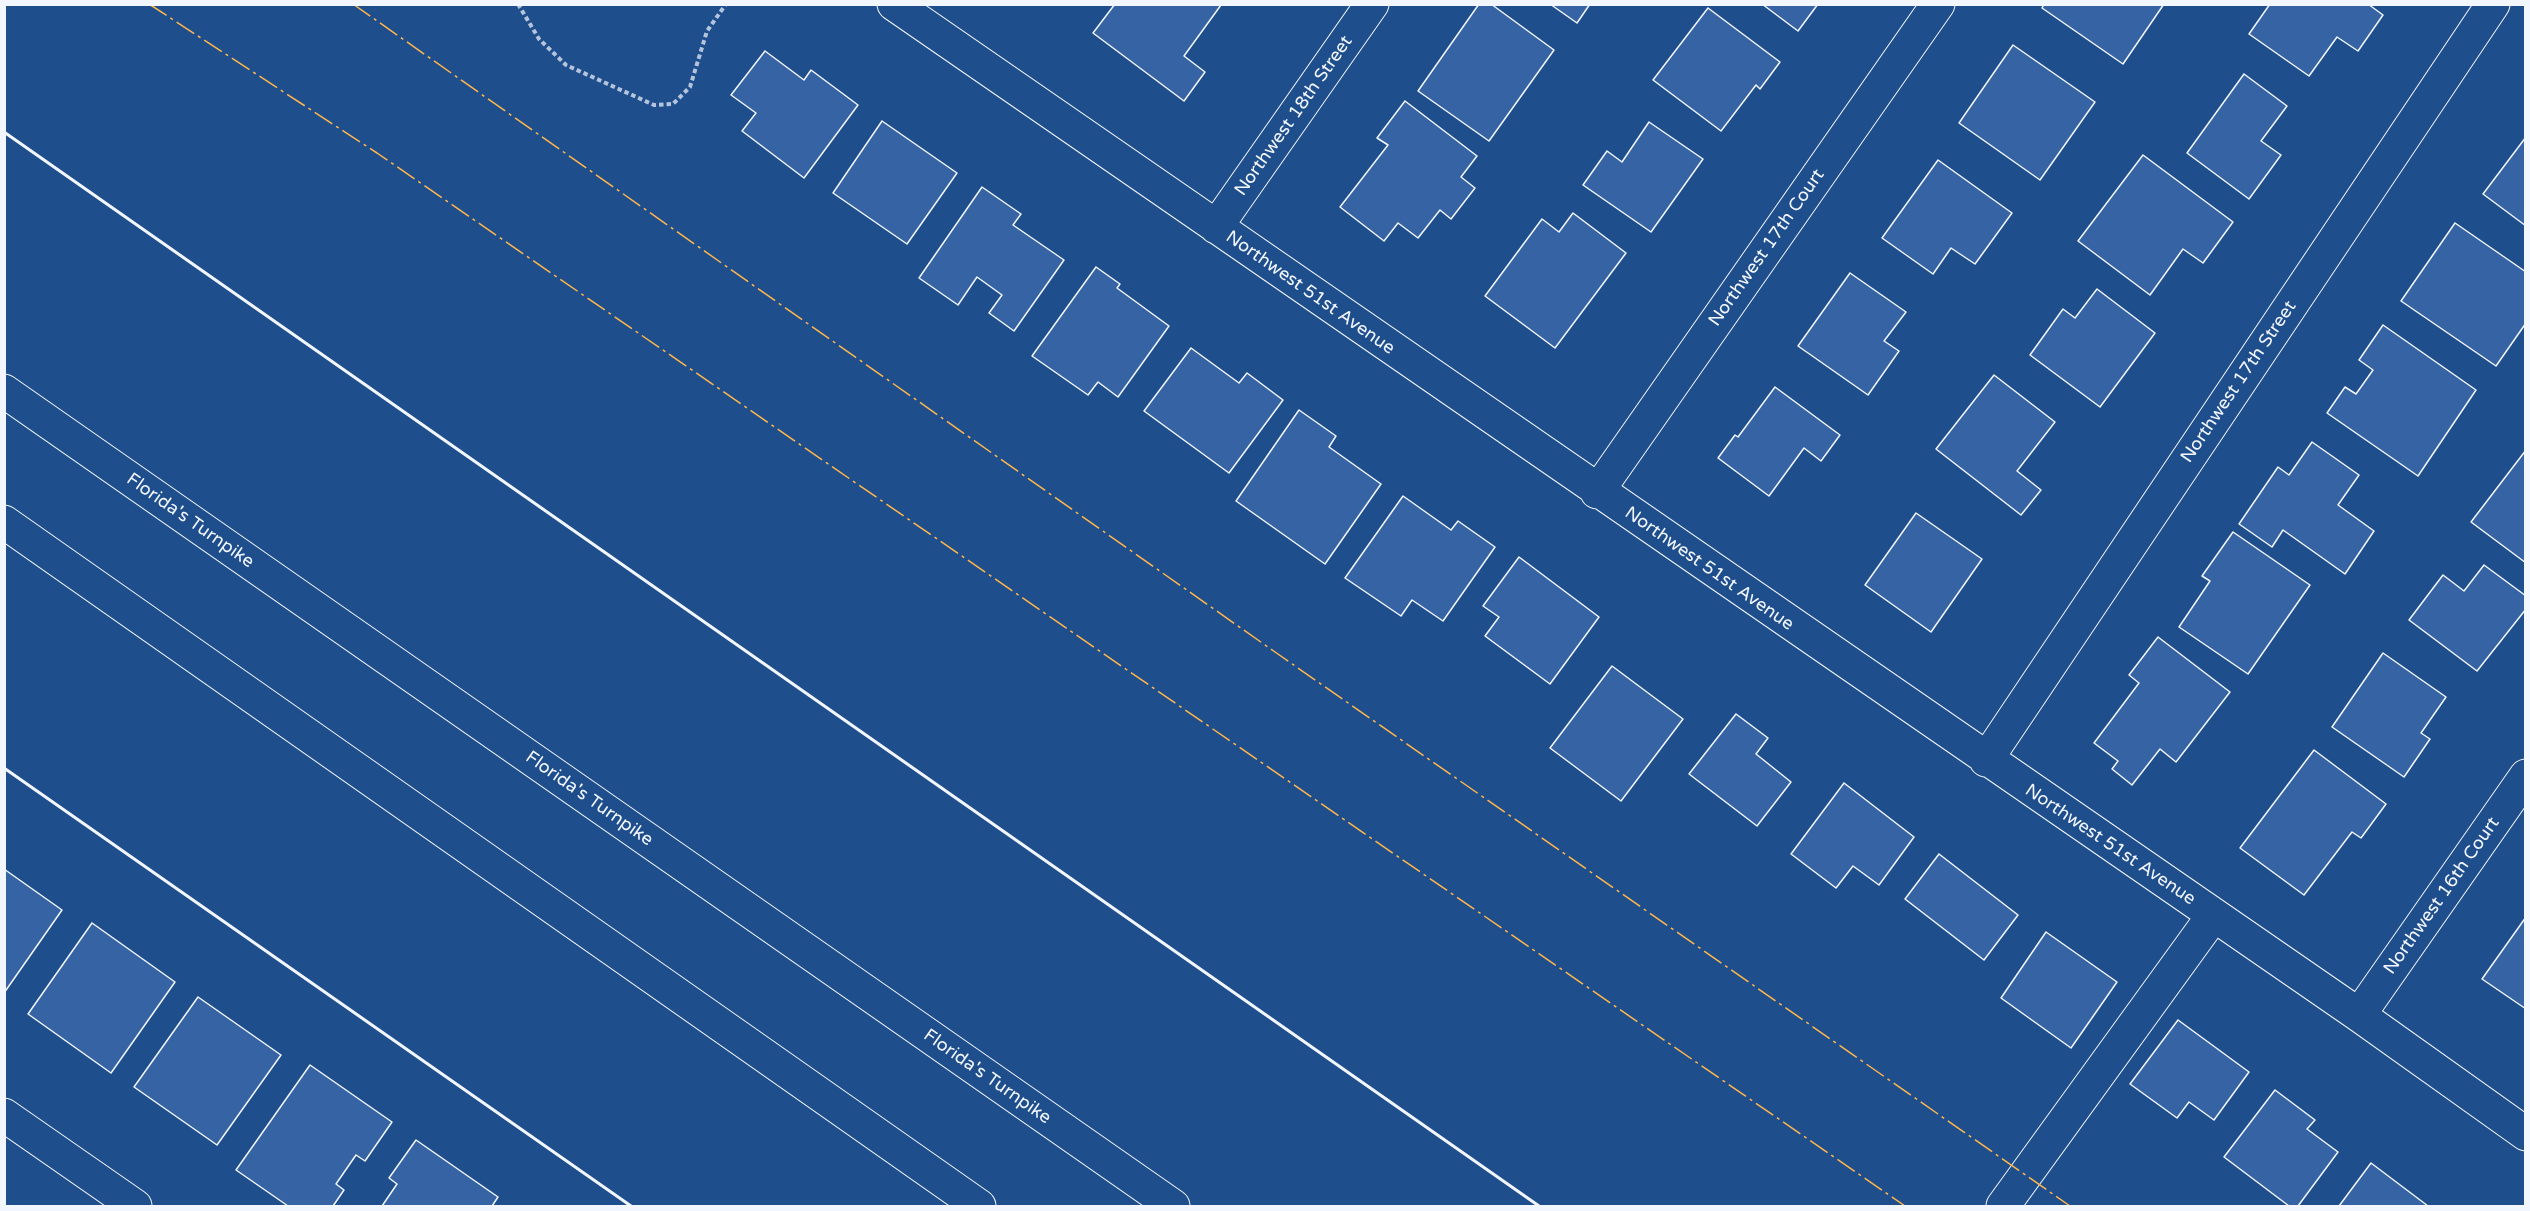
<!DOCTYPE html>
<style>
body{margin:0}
#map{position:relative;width:2530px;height:1211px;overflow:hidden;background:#1f4e8c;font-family:"Varela Round",sans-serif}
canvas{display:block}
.frame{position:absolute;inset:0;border:6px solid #f2f6ff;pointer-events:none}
</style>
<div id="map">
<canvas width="2530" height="1211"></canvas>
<div class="frame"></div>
</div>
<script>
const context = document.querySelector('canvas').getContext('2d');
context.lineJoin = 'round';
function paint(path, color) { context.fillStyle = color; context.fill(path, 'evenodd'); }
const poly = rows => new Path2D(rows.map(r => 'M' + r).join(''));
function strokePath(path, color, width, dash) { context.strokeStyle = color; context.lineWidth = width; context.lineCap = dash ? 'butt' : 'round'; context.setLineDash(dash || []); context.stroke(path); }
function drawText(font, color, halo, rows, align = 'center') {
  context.font = font + ' "Varela Round",sans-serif'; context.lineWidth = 4.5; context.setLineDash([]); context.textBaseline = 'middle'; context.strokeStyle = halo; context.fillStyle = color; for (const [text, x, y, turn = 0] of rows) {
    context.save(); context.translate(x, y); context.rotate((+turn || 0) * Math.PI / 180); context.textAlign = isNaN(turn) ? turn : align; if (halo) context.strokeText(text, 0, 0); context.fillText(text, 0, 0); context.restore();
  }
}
const building = poly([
 [1115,4,1221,5,1184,56,1205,72,1184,101,1093,33,1115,4],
 [1479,4,1491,4,1554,50,1489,141,1418,91,1479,4],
 [1550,4,1590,4,1577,23,1550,4],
 [1762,4,1818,4,1798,31,1762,4],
 [2044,4,2164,4,2123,64,2042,8,2044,4],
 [2270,4,2368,4,2383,15,2358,51,2337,37,2309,76,2249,34,2270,4],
 [1708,8,1780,62,1760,89,1756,85,1721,131,1653,80,1708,8],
 [2013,45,2095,102,2040,180,1959,123,2013,45],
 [765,51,804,80,811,70,858,105,804,178,742,131,756,113,731,95,765,51],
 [2244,74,2287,106,2261,141,2281,155,2249,199,2187,153,2244,74],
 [1405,101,1477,156,1461,177,1475,188,1451,219,1440,210,1418,238,1398,223,1384,241,1340,207,1388,145,1377,138,1405,101],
 [882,121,957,173,907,244,833,193,882,121],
 [1649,122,1703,159,1651,232,1583,185,1607,151,1622,162,1649,122],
 [2526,137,2526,226,2483,194,2526,137],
 [2143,155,2233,222,2203,263,2183,249,2150,295,2078,241,2143,155],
 [1938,160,2012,213,1975,264,1951,248,1933,274,1882,238,1938,160],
 [982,187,1021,214,1013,225,1064,260,1014,331,989,313,1002,295,977,277,958,305,919,278,982,187],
 [1573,213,1626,253,1555,348,1485,296,1542,219,1559,232,1573,213],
 [2455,223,2526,272,2526,323,2496,366,2401,301,2455,223],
 [1096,267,1120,284,1117,288,1169,326,1118,397,1098,382,1088,395,1032,356,1096,267],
 [1850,273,1906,312,1884,341,1899,351,1868,395,1798,346,1850,273],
 [2097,289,2155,333,2100,407,2030,355,2063,309,2075,318,2097,289],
 [2383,325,2476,390,2418,476,2327,413,2345,387,2356,394,2373,370,2359,360,2383,325],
 [1191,348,1239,383,1247,373,1283,400,1229,473,1144,411,1191,348],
 [1994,375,2055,422,2017,471,2041,490,2021,515,1936,449,1994,375],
 [1775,387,1840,435,1821,461,1804,448,1769,496,1718,458,1735,435,1738,437,1775,387],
 [1299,410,1336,436,1329,447,1381,484,1325,564,1236,501,1299,410],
 [2312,442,2359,475,2338,505,2374,531,2345,574,2283,530,2272,547,2239,524,2278,467,2289,475,2312,442],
 [2526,450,2526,563,2471,522,2526,450],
 [1403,496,1451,530,1458,521,1495,547,1443,621,1412,600,1401,616,1345,578,1403,496],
 [1916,513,1982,559,1931,632,1865,585,1916,513],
 [2233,532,2310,585,2248,674,2179,627,2210,581,2202,576,2233,532],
 [1519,557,1599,617,1550,684,1485,636,1499,617,1483,606,1519,557],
 [2484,565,2526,596,2526,609,2477,671,2409,620,2443,575,2464,591,2484,565],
 [2158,637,2230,692,2176,762,2160,749,2132,785,2112,769,2118,761,2094,743,2139,683,2129,675,2158,637],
 [2383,653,2446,697,2421,733,2430,739,2404,777,2332,727,2383,653],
 [1612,666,1683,719,1621,801,1550,748,1612,666],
 [1736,714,1768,738,1756,754,1791,782,1757,826,1689,774,1736,714],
 [2314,750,2386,804,2361,838,2352,832,2304,895,2240,848,2314,750],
 [1844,783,1914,837,1879,885,1853,866,1836,888,1791,854,1844,783],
 [1939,854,2018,915,1984,960,1905,899,1939,854],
 [4,869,62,910,4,993,4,869],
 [2526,917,2526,1009,2482,979,2526,917],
 [92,923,175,982,111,1073,28,1014,92,923],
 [2046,932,2117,982,2071,1048,2001,998,2046,932],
 [198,997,281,1055,217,1145,134,1087,198,997],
 [2178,1020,2249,1072,2214,1120,2189,1102,2177,1118,2130,1084,2178,1020],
 [310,1065,392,1122,365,1161,356,1155,336,1184,344,1190,333,1206,288,1206,236,1170,310,1065],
 [2275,1090,2315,1120,2307,1129,2338,1152,2298,1206,2289,1206,2224,1157,2275,1090],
 [416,1140,498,1197,492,1206,382,1206,397,1184,389,1178,416,1140],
 [2371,1163,2428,1206,2339,1206,2371,1163]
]);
paint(building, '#3563a3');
strokePath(building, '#f2f6ff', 1.5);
const minor = poly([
 [894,4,2359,1015,2526,1134],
 [1216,227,1372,4],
 [1597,492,1938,4],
 [1986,760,2493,4],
 [2359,1015,2526,776],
 [4,1115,135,1206],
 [2003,1206,2213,916]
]);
const highway = poly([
 [4,391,1173,1206],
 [4,522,979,1206]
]);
strokePath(minor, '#f2f6ff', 35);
strokePath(highway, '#f2f6ff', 35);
strokePath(poly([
 [518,4,539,39,566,65,654,105,673,104,690,87,707,31,726,4]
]), '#b3c4dc', 4, [4.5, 3]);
strokePath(minor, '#1f4e8c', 33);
strokePath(highway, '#1f4e8c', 33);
strokePath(poly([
 [4,132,1539,1206],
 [4,768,631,1206]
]), '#f2f6ff', 3);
strokePath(poly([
 [149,4,377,153,1905,1206],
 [353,4,1275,652,2070,1206]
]), '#ffb74d', 1.5, [21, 4.5, 3, 4.5]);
drawText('18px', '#f2f6ff', '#1f4e8c', [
 ["Northwest 18th Street",1294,116,-55],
 ["Northwest 17th Court",1767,248,-55],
 ["Northwest 51st Avenue",1310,293,35],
 ["Northwest 17th Street",2239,382,-56],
 ["Florida's Turnpike",190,521,35],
 ["Northwest 51st Avenue",1709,569,35],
 ["Florida's Turnpike",589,799,35],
 ["Northwest 51st Avenue",2110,845,34],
 ["Northwest 16th Court",2442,896,-55],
 ["Florida's Turnpike",987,1077,35]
]);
</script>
